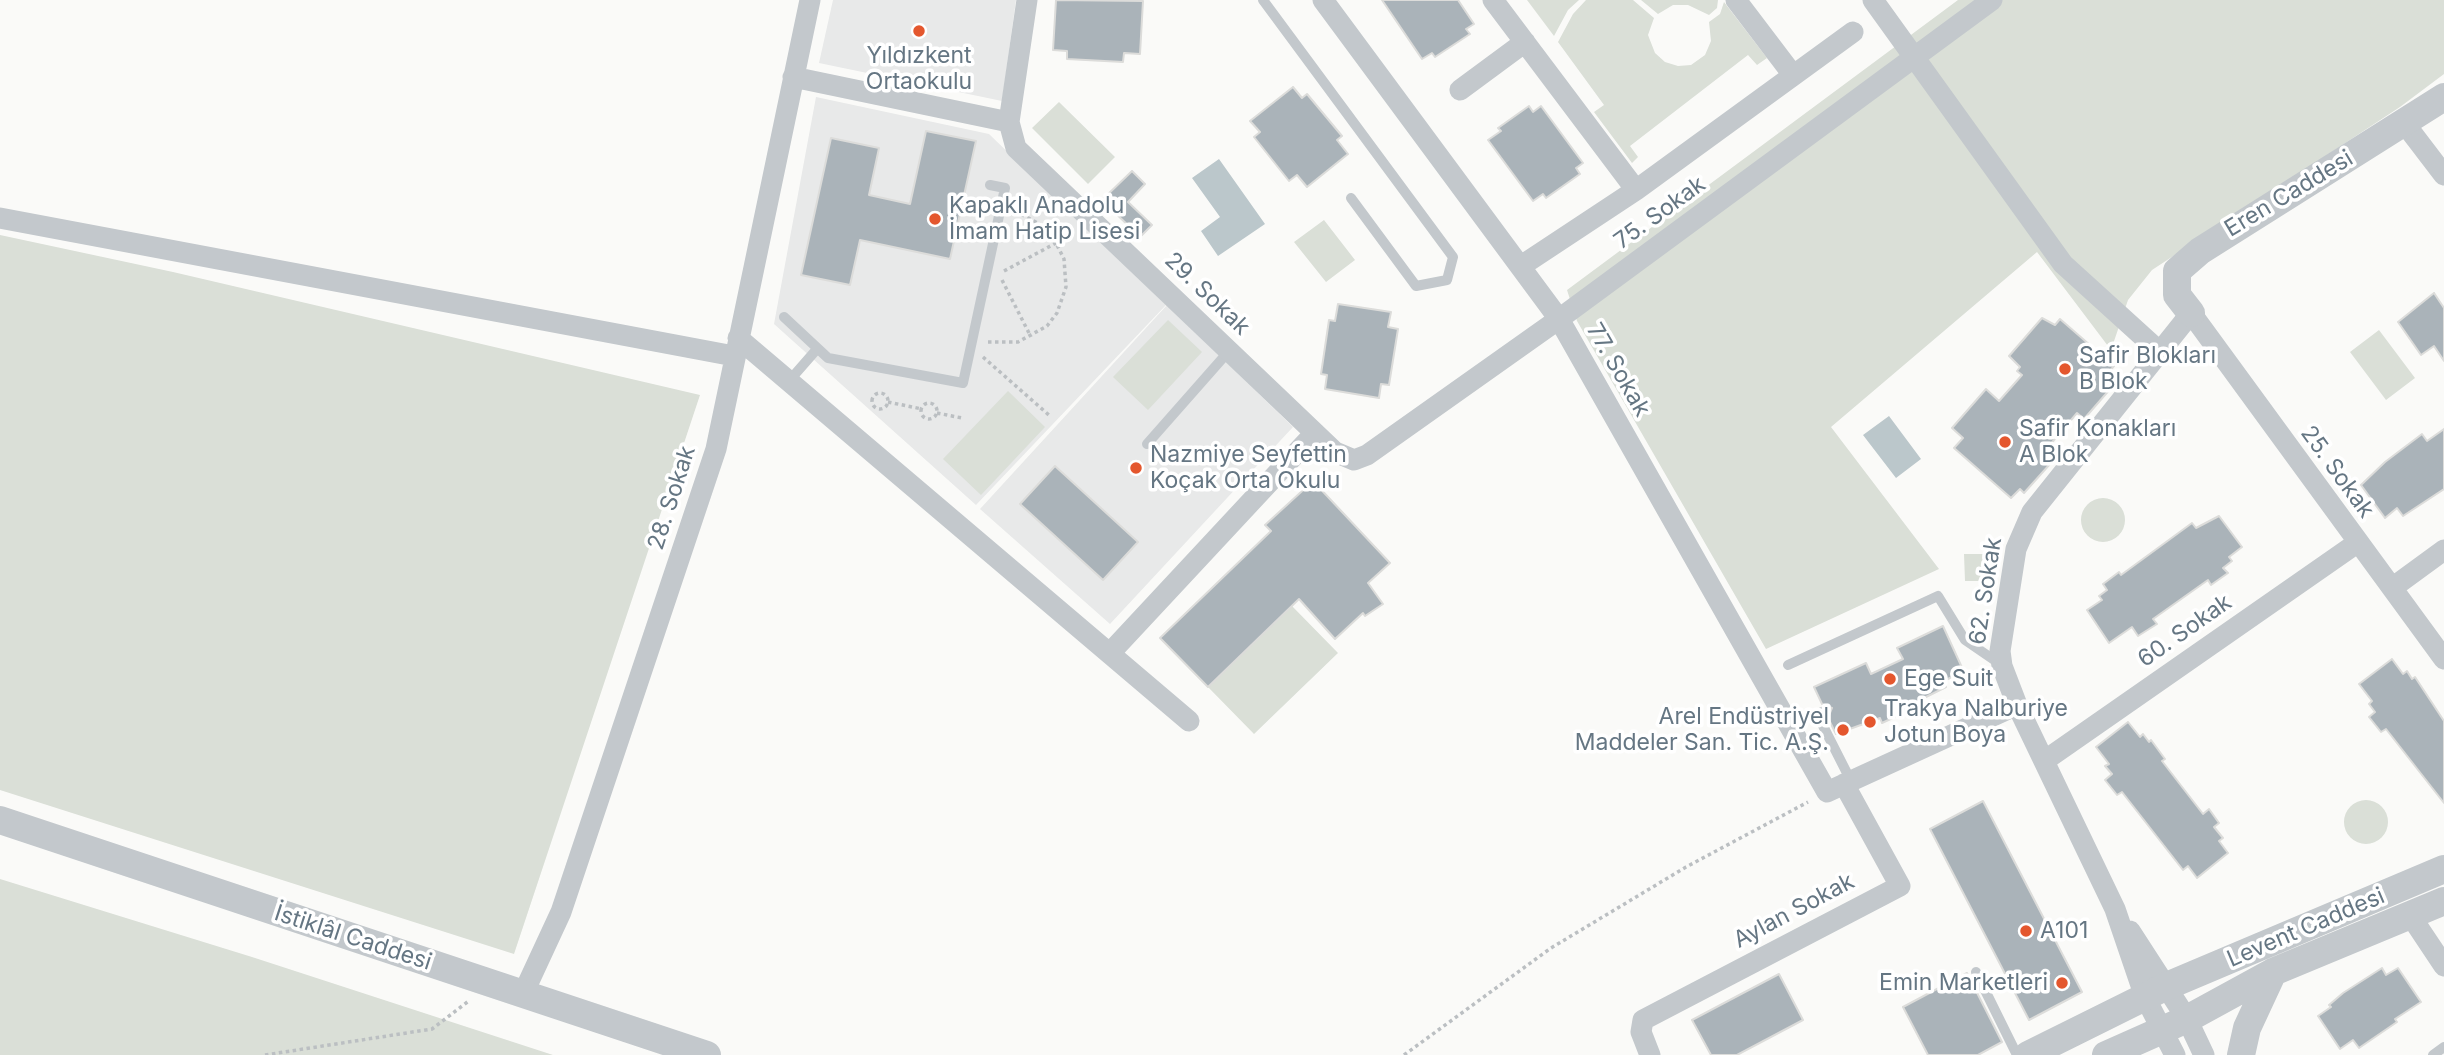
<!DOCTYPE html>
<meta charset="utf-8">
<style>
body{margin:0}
canvas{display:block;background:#fafaf8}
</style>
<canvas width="2444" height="1055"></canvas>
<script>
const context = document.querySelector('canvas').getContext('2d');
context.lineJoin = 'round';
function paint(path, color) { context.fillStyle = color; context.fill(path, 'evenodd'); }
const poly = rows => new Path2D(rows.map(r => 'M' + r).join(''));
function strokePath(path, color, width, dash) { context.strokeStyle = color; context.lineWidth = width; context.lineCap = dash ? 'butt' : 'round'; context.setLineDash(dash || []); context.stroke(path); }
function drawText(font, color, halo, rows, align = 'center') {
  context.font = font + ' Inter,sans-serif'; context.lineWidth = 7; context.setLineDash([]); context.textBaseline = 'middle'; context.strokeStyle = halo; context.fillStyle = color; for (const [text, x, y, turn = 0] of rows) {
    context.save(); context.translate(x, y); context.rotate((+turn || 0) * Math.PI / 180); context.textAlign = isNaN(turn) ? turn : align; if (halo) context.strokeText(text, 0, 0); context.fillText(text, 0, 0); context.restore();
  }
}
paint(poly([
 [833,0,1016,0,1002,101,819,63],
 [816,97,989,134,1166,305,976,505,774,324],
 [1167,305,1293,427,1110,624,980,509]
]), '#e8e9e9');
paint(poly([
 [1527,0,1579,0,1568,10,1554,36],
 [1586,0,1633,0,1654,18,1648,35,1655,53,1665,62,1678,66,1691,65,1705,55,1711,41,1709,22,1720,14,1724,2,1767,58,1757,65,1748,55,1630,146,1638,157,1632,163,1594,112,1604,105,1558,42,1573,14],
 [1641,0,1718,0,1717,8,1709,15,1688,5,1673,5,1658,14],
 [1958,0,2444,0,2444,74,2400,107,2152,270,2128,300,2111,350,2037,252,1831,427,1939,569,1766,649,1577,321,1567,290],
 [1059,102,1115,157,1088,184,1032,128],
 [1324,220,1355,260,1326,282,1294,242],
 [0,235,173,272,700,395,514,954,0,790],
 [1168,320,1202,352,1148,410,1113,377],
 [2379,330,2415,378,2386,400,2350,352],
 [1008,391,1045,427,981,495,943,459],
 '2081 520a22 22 0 1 1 44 0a22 22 0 1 1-44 0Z',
 [1964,554,1990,554,1988,581,1965,581],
 [1292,606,1338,653,1254,734,1208,687],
 '2344 822a22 22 0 1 1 44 0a22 22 0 1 1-44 0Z',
 [0,879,252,957,553,1055,0,1055]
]), '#dadfd7');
paint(poly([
 [1219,159,1265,224,1218,256,1201,231,1220,217,1192,178],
 [1889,416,1921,459,1896,478,1863,435]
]), '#bbc7cb');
const building = poly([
 [1056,0,1143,1,1140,54,1124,53,1123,62,1067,59,1067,51,1053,50,1056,0],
 [1382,0,1458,0,1474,24,1466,29,1470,34,1435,57,1432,53,1422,59,1382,0],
 [1293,87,1302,98,1307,94,1342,136,1337,140,1348,154,1307,187,1297,175,1289,181,1254,137,1260,132,1250,121,1293,87],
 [1529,106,1533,112,1541,106,1583,163,1576,168,1580,174,1546,198,1543,194,1533,201,1488,140,1501,131,1498,128,1529,106],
 [926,131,976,141,950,259,860,240,850,285,801,275,831,138,879,148,869,195,910,204,926,131],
 [1132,171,1145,184,1128,202,1152,225,1140,237,1102,200,1132,171],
 [2434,293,2444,308,2444,361,2434,346,2421,355,2398,322,2434,293],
 [1338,304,1391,312,1388,327,1398,329,1389,385,1381,384,1379,398,1325,389,1327,375,1321,374,1329,320,1335,321,1338,304],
 [2042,318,2055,325,2060,319,2114,366,2109,372,2118,380,2084,419,2077,413,2049,446,2059,454,2024,493,2020,489,2011,498,1954,448,1963,438,1952,428,1986,389,1999,401,2022,375,2017,371,2020,367,2009,356,2042,318],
 [2444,429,2444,489,2403,516,2397,508,2385,518,2361,485,2385,462,2422,434,2427,441,2444,429],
 [1055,466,1138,542,1103,580,1020,504,1055,466],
 [1313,481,1390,563,1368,583,1383,604,1365,616,1363,613,1335,639,1299,599,1208,687,1160,638,1271,531,1265,525,1313,481],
 [2219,516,2242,547,2229,557,2232,561,2223,568,2228,573,2211,585,2208,580,2153,619,2157,624,2138,636,2132,627,2109,643,2087,610,2102,600,2099,596,2107,590,2103,584,2119,572,2121,575,2192,523,2196,528,2219,516],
 [1943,626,1964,672,1943,681,1946,687,1922,699,1925,703,1882,723,1880,718,1836,734,1828,718,1832,708,1822,704,1814,687,1866,663,1871,674,1903,659,1897,648,1943,626],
 [2392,659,2403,674,2407,671,2412,679,2415,677,2444,721,2444,803,2386,729,2381,732,2369,717,2375,712,2369,704,2372,701,2359,684,2392,659],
 [2128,722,2140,737,2143,734,2149,742,2151,740,2165,759,2162,761,2203,814,2209,809,2219,823,2214,827,2223,838,2219,841,2228,853,2197,878,2188,866,2183,870,2122,792,2117,795,2105,780,2112,774,2105,766,2109,764,2096,747,2128,722],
 [1983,801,2082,992,2029,1020,1930,829,1983,801],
 [2382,968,2386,975,2398,968,2421,1002,2395,1019,2397,1022,2359,1048,2353,1040,2340,1049,2318,1016,2331,1007,2329,1005,2343,993,2382,968],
 [1967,973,2002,1042,1978,1055,1928,1055,1903,1007,1967,973],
 [1779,974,1803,1020,1737,1055,1711,1055,1692,1020,1779,974]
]);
paint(building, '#aab3b9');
strokePath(building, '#dcdcda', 2);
strokePath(poly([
 [1004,271,1056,243],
 [1002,280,1031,337],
 [988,342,1018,342,1047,326,1057,313,1066,287,1064,259,1056,243,1045,227,1017,212],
 [983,357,1050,416],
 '872 401a8 8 0 1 1 16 0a8 8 0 1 1-16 0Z',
 [888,402,922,409],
 '921 411a8 8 0 1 1 16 0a8 8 0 1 1-16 0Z',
 [937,413,962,418],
 [265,1055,432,1029,470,1000],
 [1404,1055,1551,948,1686,867,1808,802]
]), '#bbbfc2', 3.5, [3.5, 3.5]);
strokePath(poly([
 [1263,0,1453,257,1447,280,1416,286,1351,198],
 [784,317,828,358,963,383,1005,188,990,185],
 [789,381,817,349],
 [1147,444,1229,351],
 [1788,665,1938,596,1965,640,2000,664],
 [1825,711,1817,714,1851,781],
 [1976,972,2017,1055],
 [2433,1055,2444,1047]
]), '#c3c8cc', 10);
strokePath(poly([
 [1027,0,1009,122,1016,148,1335,452,1354,460,1367,455,1559,319,1992,0],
 [1323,0,1559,319,1827,792,2017,705],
 [1493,0,1636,190],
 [1736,0,1793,75],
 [1873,0,2063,264,2160,352],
 [793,77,1009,122],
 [1460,90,1525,42],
 [2405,124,2444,175],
 [0,218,734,356],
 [1521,266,1636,190,1853,32],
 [738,338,1189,721],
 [2392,588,2444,550],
 [1110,653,1315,433],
 [2044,761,2357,543],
 [2410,915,2444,966],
 [2130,931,2187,1019,2204,1055],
 [523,994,561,912,716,449,810,0],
 [1650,1055,1641,1032,1643,1020,1900,886,1844,784],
 [2175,1055,2145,997,2115,909,2017,705,2002,666,2000,651,2016,549,2032,512,2191,313,2444,659]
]), '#c3c8cc', 21);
strokePath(poly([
 [2191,313,2177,295,2177,271,2200,251,2444,97],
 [0,820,707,1055],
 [2028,1055,2167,986,2444,869],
 [2106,1055,2187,1019,2273,972,2444,901],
 [2241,1055,2247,1028,2273,972]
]), '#c3c8cc', 28);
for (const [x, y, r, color] of [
 [919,31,7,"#e4572e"],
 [935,219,7,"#e4572e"],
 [2065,369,7,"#e4572e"],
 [2005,442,7,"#e4572e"],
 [1136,468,7,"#e4572e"],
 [1890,679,7,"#e4572e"],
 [1870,722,7,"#e4572e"],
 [1843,730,7,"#e4572e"],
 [2026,931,7,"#e4572e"],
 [2062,983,7,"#e4572e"]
]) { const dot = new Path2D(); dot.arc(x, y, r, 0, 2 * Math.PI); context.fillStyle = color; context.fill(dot); strokePath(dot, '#fff', 2.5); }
drawText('23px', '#657683', '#fff', [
 ["Yıldızkent",919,56,"center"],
 ["Ortaokulu",919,82,"center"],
 ["Kapaklı Anadolu",949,206],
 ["İmam Hatip Lisesi",949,232],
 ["Safir Blokları",2079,356],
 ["B Blok",2079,382],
 ["Safir Konakları",2019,429],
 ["A Blok",2019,455],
 ["Nazmiye Seyfettin",1150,455],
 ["Koçak Orta Okulu",1150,481],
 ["Ege Suit",1904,679],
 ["Trakya Nalburiye",1884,709],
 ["Jotun Boya",1884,735],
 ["Arel Endüstriyel",1829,717,"right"],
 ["Maddeler San. Tic. A.Ş.",1829,743,"right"],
 ["A101",2040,931],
 ["Emin Marketleri",2048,983,"right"]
], 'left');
drawText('23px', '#657683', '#fff', [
 ["Eren Caddesi",2289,194,-31],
 ["75. Sokak",1660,213,-36],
 ["29. Sokak",1207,294,44],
 ["77. Sokak",1618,370,60],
 ["25. Sokak",2337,472,54],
 ["28. Sokak",672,498,-72],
 ["62. Sokak",1986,591,-81],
 ["60. Sokak",2185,631,-35],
 ["Aylan Sokak",1794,911,-28],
 ["Levent Caddesi",2306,928,-23],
 ["İstiklâl Caddesi",353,938,18]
]);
</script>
